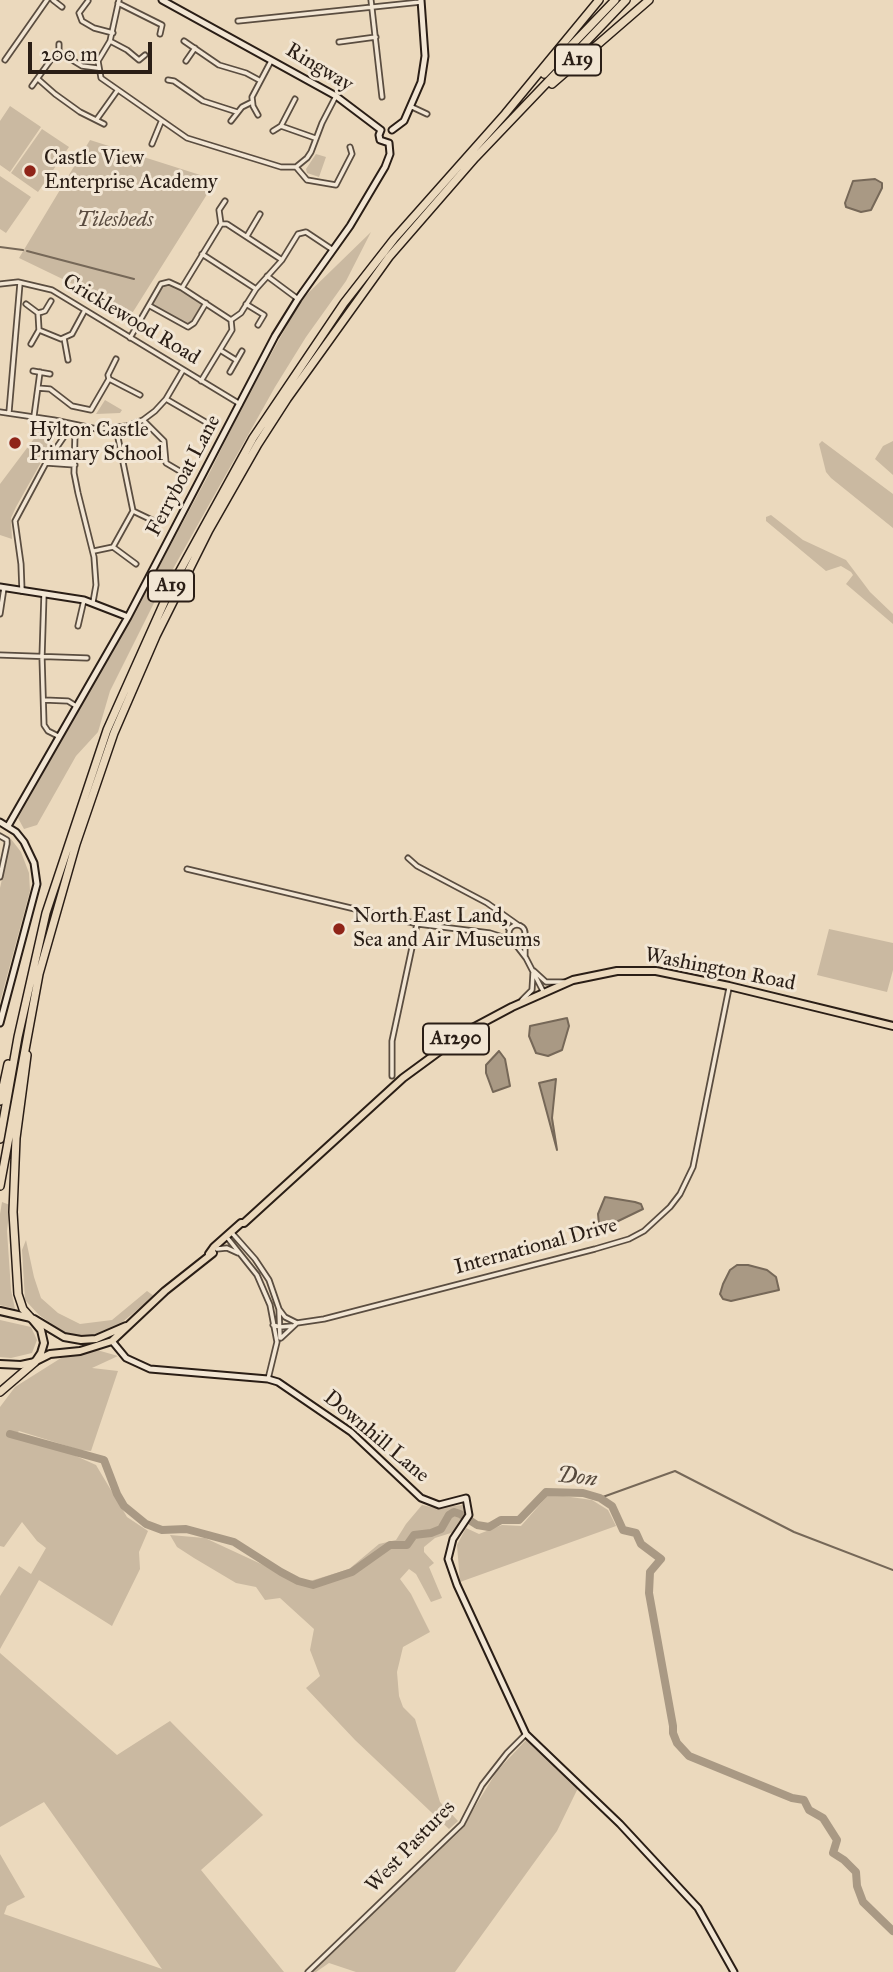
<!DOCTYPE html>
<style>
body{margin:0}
#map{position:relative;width:893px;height:1972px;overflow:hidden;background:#ebd9bd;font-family:"IM FELL Great Primer",serif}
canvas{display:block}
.scale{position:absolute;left:28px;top:42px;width:124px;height:32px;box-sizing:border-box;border:4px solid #2a1e16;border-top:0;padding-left:9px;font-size:21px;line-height:24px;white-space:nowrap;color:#2a1e16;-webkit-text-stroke:5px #f2e6d4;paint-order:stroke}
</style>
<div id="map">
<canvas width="893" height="1972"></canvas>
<div class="scale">200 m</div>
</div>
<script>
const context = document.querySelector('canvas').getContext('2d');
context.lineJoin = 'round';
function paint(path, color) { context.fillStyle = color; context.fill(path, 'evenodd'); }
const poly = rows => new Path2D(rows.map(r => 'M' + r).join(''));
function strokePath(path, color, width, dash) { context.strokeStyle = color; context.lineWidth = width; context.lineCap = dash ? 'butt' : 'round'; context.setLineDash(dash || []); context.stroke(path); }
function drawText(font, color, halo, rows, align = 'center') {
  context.font = font + ' "IM FELL Great Primer",serif'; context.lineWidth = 6; context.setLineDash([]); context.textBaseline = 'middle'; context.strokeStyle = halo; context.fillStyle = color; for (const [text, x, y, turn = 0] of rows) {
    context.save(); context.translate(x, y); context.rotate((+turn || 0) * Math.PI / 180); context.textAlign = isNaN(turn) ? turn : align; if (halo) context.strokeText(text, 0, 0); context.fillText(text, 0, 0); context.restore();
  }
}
paint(poly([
 [10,106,41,127,10,172,0,165,0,121],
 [42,129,69,147,38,192,11,173],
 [90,140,216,180,126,323,77,286,19,258],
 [316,154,326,157,319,177,307,173,306,169],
 [0,176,31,197,6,233,0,229],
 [371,232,346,281,306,337,275,387,155,601,110,691,98,732,76,756,37,825,24,829,18,818,148,587,210,472,243,405,301,300],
 [169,282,206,303,190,327,149,306,161,284],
 [105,400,122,410,120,413,96,414],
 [45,424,58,427,58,432,16,507,11,518,12,539,0,535,0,484],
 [822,441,893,494,893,528,831,478,826,472,819,444],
 [893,441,893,475,875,459,883,446],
 [771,515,803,540,846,560,870,592,893,614,893,624,846,584,853,575,851,572,841,566,826,571,766,521,766,517],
 [11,839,21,852,29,873,30,891,0,1002,0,888],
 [829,929,893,943,893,970,887,992,817,975],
 [2,1202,10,1205,7,1231,11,1290,15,1309,0,1305,0,1214],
 [26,1240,34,1277,41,1298,58,1313,80,1324,112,1320,147,1291,154,1296,114,1329,87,1337,64,1333,39,1315,25,1300,22,1250],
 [0,1320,31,1327,37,1340,32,1353,11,1358,0,1357],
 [97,1350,118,1356,92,1368,118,1371,91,1451,80,1450,19,1431,14,1436,56,1447,96,1465,127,1517,148,1531,139,1552,140,1569,112,1626,39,1580,0,1649,0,1596,19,1566,31,1574,46,1548,37,1541,22,1522,4,1547,0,1546,0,1407,15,1387,61,1358],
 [549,1494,592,1500,608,1510,616,1526,460,1582,457,1545,466,1528,479,1534,502,1525,521,1526],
 [422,1505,435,1508,463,1505,467,1512,454,1532,435,1538,424,1547,424,1552,434,1563,429,1567,442,1598,431,1602,416,1574,409,1569,400,1579,411,1594,430,1632,403,1647,397,1672,399,1696,403,1707,415,1719,440,1802,458,1821,449,1829,355,1740,306,1688,320,1676,310,1650,314,1629,280,1598,265,1600,256,1587,236,1583,194,1558,177,1547,170,1535,205,1538,287,1576,307,1582,349,1569,379,1544,396,1540,406,1524],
 [0,1653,117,1755,170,1721,263,1815,201,1870,284,1972,0,1972,0,1854,25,1897,7,1906,4,1914,162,1969,44,1802,0,1827],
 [527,1739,578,1788,557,1831,455,1972,356,1972,329,1963,316,1972,312,1972,460,1831,497,1771]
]), '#cab9a1');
const water = poly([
 [875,179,882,183,882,188,871,210,861,212,846,207,845,203,853,181,875,179],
 [567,1018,569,1026,562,1050,548,1056,536,1053,529,1036,530,1026,567,1018],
 [499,1051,505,1059,510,1086,493,1092,486,1073,486,1065,499,1051],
 [556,1079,552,1118,557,1150,539,1083,556,1079],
 [605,1197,635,1202,641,1204,643,1209,610,1225,599,1225,598,1214,605,1197],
 [737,1265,748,1265,767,1270,776,1277,779,1290,731,1301,723,1299,720,1294,723,1284,730,1270,737,1265]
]);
paint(water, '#a99984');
strokePath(water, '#766858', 2);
strokePath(poly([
 [0,247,23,250],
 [27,251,134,279],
 [600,1498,675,1471,794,1532,893,1570]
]), '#766858', 2);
strokePath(poly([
 [10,1434,104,1460,117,1494,124,1506,146,1524,162,1530,186,1529,234,1542,281,1572,298,1581,313,1585,352,1572,390,1545,407,1545,414,1535,431,1533,441,1529,449,1515,454,1512,460,1514,477,1525,489,1527,501,1520,519,1520,546,1492,583,1493,600,1498,612,1506,623,1530,636,1533,641,1544,661,1559,650,1572,649,1593,673,1726,673,1733,677,1743,689,1756,792,1798,804,1800,809,1810,823,1818,837,1840,833,1853,844,1860,856,1872,857,1886,863,1902,893,1931]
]), '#a99984', 8);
const street = poly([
 [53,0,62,7],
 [119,0,110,41,98,61,101,78,187,138,281,167,296,167,307,158,311,152,322,123,336,96],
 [371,0,382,97],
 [88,1,79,13,82,21,94,28,113,33],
 [118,3,162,25,160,34],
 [238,21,421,2],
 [110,41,127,50,139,60,145,55],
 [184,41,219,65,246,73,259,80],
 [339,42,376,37],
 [59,44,59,53],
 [5,60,47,0],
 [186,61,195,48],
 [38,79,55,94,80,112,104,124],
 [168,80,174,81,203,101,237,112],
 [32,86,55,54,64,55,82,66,97,68],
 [295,99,281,126,315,138],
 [412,107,427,114],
 [258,115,253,106,252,97,271,61],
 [97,119,117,91],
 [231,121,242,107,252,102],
 [273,131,281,126],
 [152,144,161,122],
 [296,167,307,180,336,185,352,154,350,147],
 [221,224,219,210,225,201],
 [247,236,260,214],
 [202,254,256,289],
 [267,276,298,299],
 [0,284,18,282,52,290,240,404],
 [182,288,221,224,227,224,282,260],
 [26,304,38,313,42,312,45,311,51,301],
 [246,304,264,315,258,325],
 [150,306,188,327,194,323,206,303],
 [38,313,39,330,61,339,72,334,85,310],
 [231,320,241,313,256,289,282,260,298,234,306,232,333,250],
 [64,338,68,360],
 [130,338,161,284,169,282,182,288,231,320,232,330,201,381],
 [31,344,39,330],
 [220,350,236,360],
 [116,359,108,375,109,379,140,395],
 [33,371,50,374],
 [230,372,242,351],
 [38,388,50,389,72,406,91,410,109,379],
 [166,399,209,424],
 [0,412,54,420,97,429,127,426,143,420,155,411,166,399,183,370],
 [9,412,20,283],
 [34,416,40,372],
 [143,420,164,441,166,463,183,473],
 [75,434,74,473,78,493,94,557,96,585,93,602],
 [46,463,75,465],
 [133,511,156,522],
 [113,547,136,564],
 [94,551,113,547,133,511,116,428],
 [22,591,21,564,15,521,46,463,72,425],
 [44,594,42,657,44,725,48,731,58,736],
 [0,614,4,588],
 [78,626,84,600],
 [0,655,87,658],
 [44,700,68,701,76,706],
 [0,836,7,840,7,844,0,877],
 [408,858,417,866,487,903,518,925],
 [187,869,418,924,490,933,512,940],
 [500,915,509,929],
 '509 933a8 8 0 1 1 16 0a8 8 0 1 1-16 0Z',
 [525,939,525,956],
 [513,941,526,958,544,993],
 [534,971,546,982,564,982],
 [522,1000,532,990,533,973],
 [392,1076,392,1041,417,924],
 [232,1233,255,1259,269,1280,279,1309,280,1338],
 [226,1236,257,1275,270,1305,277,1342,268,1379],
 [217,1249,227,1248,238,1253],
 [279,1309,285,1317,297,1323,324,1319,595,1249,629,1239,644,1231,670,1207,680,1194,693,1167,729,988],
 [273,1325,280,1327,292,1326],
 [281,1338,297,1323],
 [308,1972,462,1824,482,1785,507,1753,526,1734]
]);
const secondary = poly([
 [162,0,336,96,381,130],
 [381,130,379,135,380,140,389,143],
 [392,130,404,121,421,82,425,56,421,0],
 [0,587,84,600,128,617],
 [0,822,16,832,24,842,34,863,37,884,0,1023],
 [8,826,128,617,275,336,298,299,350,226,385,167,390,154,389,143],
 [112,1341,126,1358,150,1369,268,1379,278,1382,351,1432,421,1498,439,1505,466,1498,469,1515,453,1539,448,1559,457,1585,526,1734,620,1824,698,1908,734,1972]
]);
const primary = poly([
 [209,1254,214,1247,241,1223,244,1223,403,1078,467,1031,512,1007,573,980,617,971,656,971,729,986,893,1026],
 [0,1311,31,1318,41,1330,44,1343,41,1353,35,1362,21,1365,0,1364],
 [34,1319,64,1337,81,1340,96,1339,126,1326],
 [36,1361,50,1354,80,1351,112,1341,165,1291,213,1253]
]);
const highway = poly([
 [544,74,615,0],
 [552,84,649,0],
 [27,1055,16,1138,13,1212,18,1294,23,1309,31,1318],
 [0,1101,8,1064],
 [0,1139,18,1037,46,913,107,730,171,587,253,438,344,303,394,239,505,114,599,0],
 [0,1186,39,974,76,844,114,733,156,636,209,530,258,444,287,399,389,257,475,158,626,0],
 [0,1392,35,1362]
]);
strokePath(street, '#5a4d40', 7);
strokePath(secondary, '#2a1e16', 9);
strokePath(primary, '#2a1e16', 10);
strokePath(highway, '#2a1e16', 10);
strokePath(street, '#f2e6d4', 3.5);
strokePath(secondary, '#f2e6d4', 5);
strokePath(primary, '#ebd9bd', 6);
strokePath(highway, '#ebd9bd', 7);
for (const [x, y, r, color] of [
 [30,171,7,"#8f2418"],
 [15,443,7,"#8f2418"],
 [339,929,7,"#8f2418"]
]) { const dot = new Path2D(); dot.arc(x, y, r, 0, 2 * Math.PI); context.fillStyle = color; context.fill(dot); strokePath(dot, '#f2e6d4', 2.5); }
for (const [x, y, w] of [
 [578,60,46],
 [171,586,46],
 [456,1039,66]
]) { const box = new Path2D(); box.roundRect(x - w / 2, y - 15.5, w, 31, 5); context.fillStyle = '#f2e6d4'; context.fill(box); strokePath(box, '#2a1e16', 2); }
drawText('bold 19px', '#2a1e16', null, [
 ["A19",578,60],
 ["A19",171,586],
 ["A1290",456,1039]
]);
drawText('21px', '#2a1e16', '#f2e6d4', [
 ["Ringway",319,68,31],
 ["Cricklewood Road",131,320,31],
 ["Ferryboat Lane",184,476,-62],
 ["Washington Road",720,970,11],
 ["International Drive",536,1247,-15],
 ["Downhill Lane",376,1437,40],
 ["West Pastures",411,1847,-46]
]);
drawText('21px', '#2a1e16', '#f2e6d4', [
 ["Castle View",44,159],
 ["Enterprise Academy",44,183],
 ["Hylton Castle",29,431],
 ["Primary School",29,455],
 ["North East Land,",353,917],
 ["Sea and Air Museums",353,941]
], 'left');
drawText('italic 21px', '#5a4c40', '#f2e6d4', [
 ["Tilesheds",115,221]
]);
drawText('italic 23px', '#56493c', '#f2e6d4', [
 ["Don",577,1478,7]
]);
</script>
